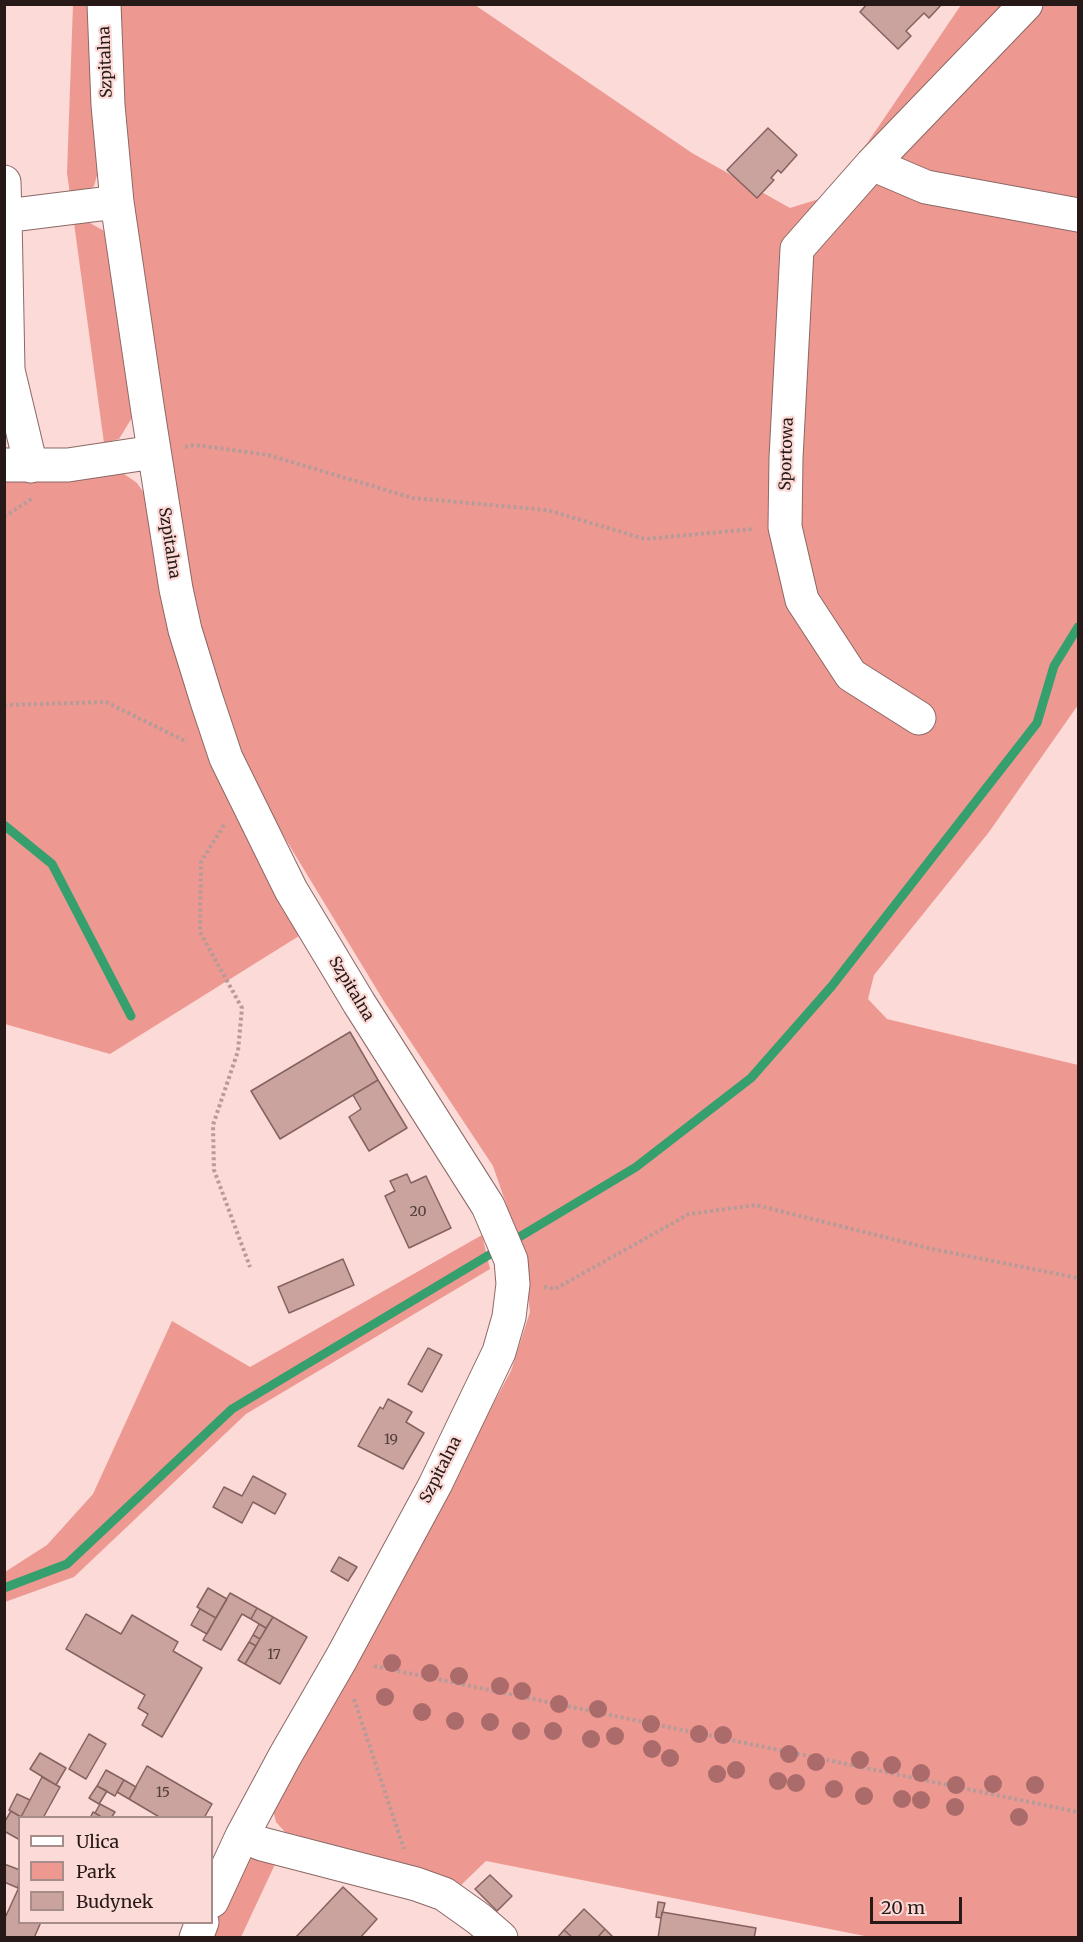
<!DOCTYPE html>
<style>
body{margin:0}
#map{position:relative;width:1083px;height:1942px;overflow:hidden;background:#fbdad7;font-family:Merriweather,serif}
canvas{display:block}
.frame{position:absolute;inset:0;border:6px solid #271917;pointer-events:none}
.legend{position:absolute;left:18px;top:1816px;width:195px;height:108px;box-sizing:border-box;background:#fbdad7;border:2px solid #a68d8a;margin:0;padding:8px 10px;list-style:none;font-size:18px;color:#271917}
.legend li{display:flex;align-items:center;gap:12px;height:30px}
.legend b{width:30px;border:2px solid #a68d8a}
.scale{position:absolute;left:870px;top:1897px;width:92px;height:27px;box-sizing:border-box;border:3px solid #271917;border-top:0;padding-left:8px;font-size:18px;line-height:21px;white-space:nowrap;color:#271917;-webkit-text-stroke:4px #fbdad7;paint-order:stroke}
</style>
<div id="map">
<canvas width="1083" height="1942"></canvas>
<div class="frame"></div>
<ul class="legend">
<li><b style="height:8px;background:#fff"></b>Ulica</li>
<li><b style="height:16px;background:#ed9991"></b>Park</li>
<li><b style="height:16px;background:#caa39f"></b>Budynek</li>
</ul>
<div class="scale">20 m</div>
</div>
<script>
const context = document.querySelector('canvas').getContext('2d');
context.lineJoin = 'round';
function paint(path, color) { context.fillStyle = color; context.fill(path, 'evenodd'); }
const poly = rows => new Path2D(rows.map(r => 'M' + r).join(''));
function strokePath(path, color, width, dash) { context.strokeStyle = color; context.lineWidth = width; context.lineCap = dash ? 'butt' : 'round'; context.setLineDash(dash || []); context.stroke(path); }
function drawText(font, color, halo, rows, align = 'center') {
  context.font = font + ' Merriweather,serif'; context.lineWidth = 4.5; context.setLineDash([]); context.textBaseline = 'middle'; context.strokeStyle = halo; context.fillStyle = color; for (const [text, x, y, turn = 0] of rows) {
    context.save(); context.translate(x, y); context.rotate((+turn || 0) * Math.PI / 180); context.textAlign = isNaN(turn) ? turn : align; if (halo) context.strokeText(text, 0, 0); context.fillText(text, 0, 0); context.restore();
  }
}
paint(poly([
 [73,5,95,5,101,162,94,186,80,200,71,202,67,173],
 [116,5,475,5,692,153,790,208,832,195,961,5,1078,5,1078,705,989,832,874,975,868,999,887,1019,1078,1065,1078,1937,870,1937,486,1861,459,1887,330,1844,285,1832,276,1822,273,1810,511,1371,530,1312,523,1253,493,1166,385,1003,280,830,243,759,211,663,191,584,132,203],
 [74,223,90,223,106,232,133,416,119,439,104,443],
 [108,472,124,474,137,483,151,503,246,833,299,936,110,1054,5,1024,4,473],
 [482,1235,490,1269,246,1414,74,1577,5,1602,5,1572,47,1545,93,1494,172,1321,250,1367],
 [258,1857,277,1860,241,1937,205,1938,232,1872,249,1858]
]), '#ed9991');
strokePath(poly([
 [4,825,52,864,131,1016],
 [511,1242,636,1167,751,1078,831,987,1037,723,1054,666,1078,627],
 [4,1588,67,1564,232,1409,499,1249]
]), '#359f6e', 9);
const building = poly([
 [867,4,942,4,929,18,924,13,906,31,911,36,898,49,860,12,867,4],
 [768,128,797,155,781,173,778,170,771,178,774,180,757,198,727,170,768,128],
 [350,1032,378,1080,280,1139,251,1091,350,1032],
 [378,1080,407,1128,369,1151,349,1117,361,1109,353,1095,378,1080],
 [407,1174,411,1183,426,1176,451,1228,409,1248,385,1196,395,1191,390,1181,407,1174],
 [343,1259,354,1285,289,1313,278,1287,343,1259],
 [428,1348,442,1355,422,1392,408,1384,428,1348],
 [388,1399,412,1412,406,1422,424,1433,403,1469,358,1446,380,1407,383,1409,388,1399],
 [253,1476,286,1494,275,1514,253,1502,242,1523,213,1507,224,1487,242,1496,253,1476],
 [339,1557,357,1567,348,1581,331,1571,339,1557],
 [208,1588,227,1599,216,1618,197,1607,208,1588],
 [230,1593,257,1608,251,1619,242,1614,221,1650,203,1640,230,1593],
 [257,1608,273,1617,266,1628,251,1619,257,1608],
 [200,1609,216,1618,207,1634,191,1625,200,1609],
 [86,1614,121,1634,132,1615,178,1642,173,1651,202,1668,162,1737,142,1725,148,1714,138,1708,145,1695,66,1649,86,1614],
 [273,1617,307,1637,280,1684,245,1664,273,1617],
 [259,1624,266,1628,260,1639,253,1635,259,1624],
 [253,1635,260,1639,256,1646,249,1642,253,1635],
 [249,1642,256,1646,245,1664,238,1660,249,1642],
 [89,1734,106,1744,86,1779,69,1769,89,1734],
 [40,1753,66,1768,56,1785,30,1769,40,1753],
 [147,1766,212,1804,204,1818,161,1818,129,1799,147,1766],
 [106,1770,124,1780,115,1796,97,1786,106,1770],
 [42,1777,60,1787,43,1818,20,1818,20,1840,4,1831,4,1823,11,1811,21,1817,42,1777],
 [124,1780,136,1787,129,1799,117,1792,124,1780],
 [97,1786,107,1791,99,1804,89,1798,97,1786],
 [17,1794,30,1800,21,1817,9,1810,17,1794],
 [100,1804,115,1812,111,1818,103,1818,95,1813,100,1804],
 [93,1812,95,1813,103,1818,90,1818,93,1812],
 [4,1864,20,1870,18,1888,4,1882,4,1864],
 [490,1875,512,1896,497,1911,475,1889,490,1875],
 [20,1885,20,1922,41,1922,34,1938,4,1938,4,1920,20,1885],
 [343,1887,377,1919,360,1938,295,1938,343,1887],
 [658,1902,665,1903,661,1918,656,1917,658,1902],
 [584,1909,605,1929,597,1938,573,1938,564,1930,584,1909],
 [662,1912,756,1928,754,1938,658,1938,662,1912],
 [605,1929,614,1938,597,1938,605,1929],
 [564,1930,573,1938,557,1938,564,1930]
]);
paint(building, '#caa39f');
strokePath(building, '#85625f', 1.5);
const minor = poly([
 [104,4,108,105,117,202,148,412,176,589,185,630,206,698,226,758,291,890,359,1003,488,1206,511,1260,513,1284,509,1317,499,1352,435,1485,341,1659,285,1756,242,1836,212,1901],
 [872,164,926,187,1078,215],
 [4,182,5,216],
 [4,465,68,465,154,452],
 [31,466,8,370,5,216,117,202],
 [919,718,851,675,802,600,785,527,786,458,797,249,872,164,1026,4],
 [242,1836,262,1844,416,1884,444,1894,479,1919,501,1938],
 [196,1938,202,1922]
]);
strokePath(minor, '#8c6865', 35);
strokePath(poly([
 [185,447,195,445,268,455,413,498,547,510,645,539,753,529],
 [4,517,33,498],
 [4,705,106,702,187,742],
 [224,825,201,862,200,932,242,1008,238,1051,213,1125,214,1170,250,1267],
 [544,1287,555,1289,689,1214,756,1205,932,1249,1078,1278],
 [374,1666,1078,1812],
 [354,1699,404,1849]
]), '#b69b99', 4, [3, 3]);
strokePath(minor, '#fff', 33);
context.fillStyle = '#ab6b6b';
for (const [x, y] of [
 [392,1663],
 [430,1673],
 [459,1676],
 [500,1686],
 [522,1691],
 [385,1697],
 [559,1704],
 [598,1709],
 [422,1712],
 [455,1721],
 [490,1722],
 [651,1724],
 [521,1731],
 [553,1731],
 [699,1734],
 [723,1735],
 [615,1736],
 [591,1739],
 [652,1749],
 [789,1754],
 [670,1758],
 [860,1760],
 [816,1762],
 [892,1765],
 [736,1770],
 [921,1773],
 [717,1774],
 [778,1781],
 [796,1783],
 [993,1784],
 [956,1785],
 [1035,1785],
 [834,1789],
 [864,1796],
 [902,1799],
 [921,1800],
 [955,1807],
 [1019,1817]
]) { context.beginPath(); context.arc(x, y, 9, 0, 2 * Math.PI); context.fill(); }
drawText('14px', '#503c39', null, [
 ["20",418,1212],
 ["19",391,1440],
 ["17",274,1655],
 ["15",163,1793]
]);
drawText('16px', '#271917', '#fbdad7', [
 ["Szpitalna",106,62,-92],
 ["Sportowa",787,454,-88],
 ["Szpitalna",169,543,81],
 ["Szpitalna",351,989,59],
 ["Szpitalna",441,1470,-63]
]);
</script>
